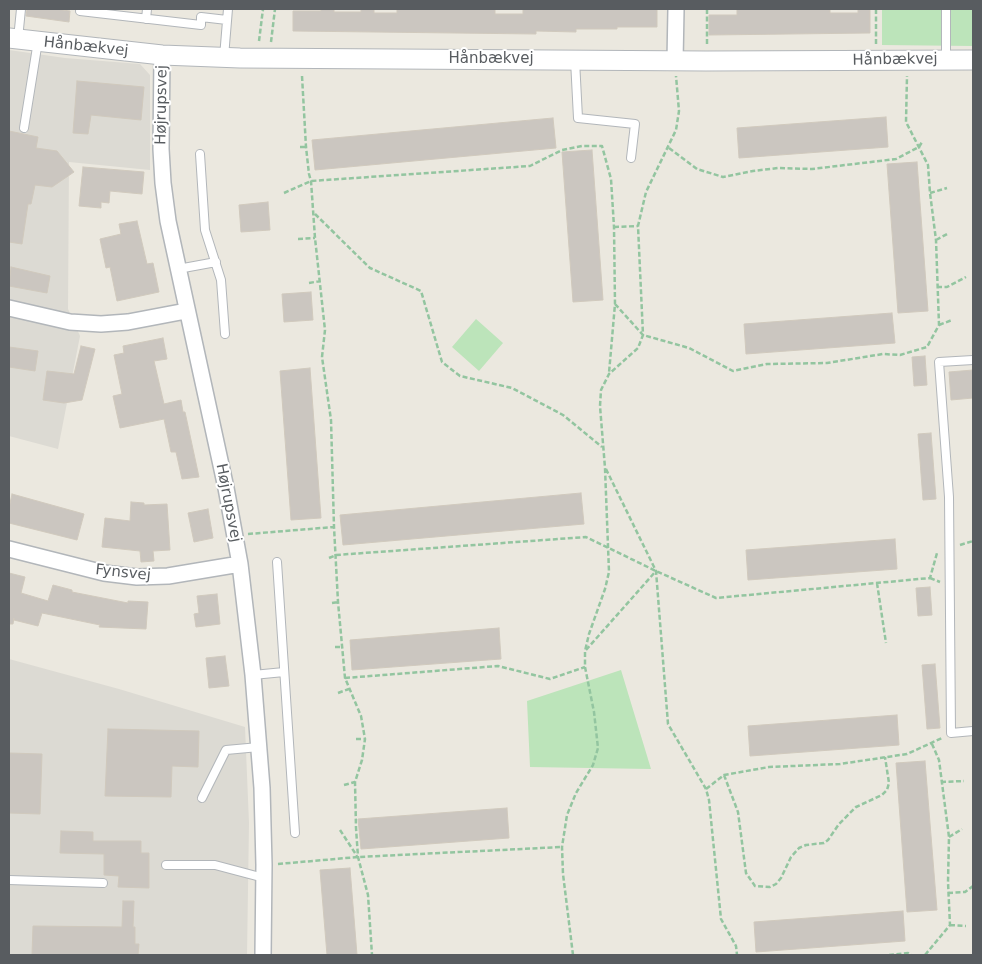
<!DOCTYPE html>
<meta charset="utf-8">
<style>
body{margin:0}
#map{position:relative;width:982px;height:964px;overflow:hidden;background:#ebe8df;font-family:"DejaVu Sans",sans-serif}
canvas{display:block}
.frame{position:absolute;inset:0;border:10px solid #585c60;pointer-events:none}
</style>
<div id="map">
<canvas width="982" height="964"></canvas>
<div class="frame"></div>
</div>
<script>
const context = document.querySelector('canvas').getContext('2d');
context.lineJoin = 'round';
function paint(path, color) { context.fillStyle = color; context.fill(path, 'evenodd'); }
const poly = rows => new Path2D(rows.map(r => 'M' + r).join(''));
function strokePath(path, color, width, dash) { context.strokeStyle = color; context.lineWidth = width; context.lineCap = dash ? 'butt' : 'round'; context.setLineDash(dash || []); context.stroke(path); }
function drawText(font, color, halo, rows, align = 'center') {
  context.font = font + ' "DejaVu Sans",sans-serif'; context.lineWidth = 4; context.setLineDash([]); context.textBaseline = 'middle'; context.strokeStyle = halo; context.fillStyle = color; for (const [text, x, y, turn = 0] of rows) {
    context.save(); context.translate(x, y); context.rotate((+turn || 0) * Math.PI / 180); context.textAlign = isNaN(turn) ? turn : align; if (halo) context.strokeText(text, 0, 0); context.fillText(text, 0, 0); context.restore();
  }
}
paint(poly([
 [9,50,65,58,140,64,150,75,150,170,69,162,68,309,80,336,58,449,9,436],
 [9,659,119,689,245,727,249,823,247,955,9,955]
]), '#dcdad3');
paint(poly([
 [882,9,973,9,973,46,882,45],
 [476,319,503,343,479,371,452,347],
 [621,670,651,769,530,767,527,701]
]), '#bce4ba');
const building = poly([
 [27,9,56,9,70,11,69,22,26,16,27,9],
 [321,9,334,9,334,12,361,12,361,9,374,9,374,13,397,13,397,9,495,9,495,14,523,14,523,9,657,9,657,27,617,27,617,29,576,29,576,32,536,31,536,34,293,31,293,11,321,11,321,9],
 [737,9,830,9,830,13,858,13,858,9,870,9,870,33,709,35,709,15,737,15,737,9],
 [77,81,144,87,141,120,91,115,88,134,73,133,77,81],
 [886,117,888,147,739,158,737,128,886,117],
 [553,118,556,148,315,170,312,140,553,118],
 [9,131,38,137,36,148,57,151,74,172,52,187,35,185,31,204,28,204,22,244,9,242,9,131],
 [592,150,603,300,573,302,562,152,592,150],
 [917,162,928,311,898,313,887,164,917,162],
 [83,167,144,172,142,194,110,191,109,203,101,202,101,208,79,206,83,167],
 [268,202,270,230,241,232,239,205,268,202],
 [137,221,147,264,153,263,159,292,117,301,110,267,106,268,100,239,121,234,119,224,137,221],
 [11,267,50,276,47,293,9,286,11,267],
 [311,292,313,320,284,322,282,294,311,292],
 [892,313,895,343,746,354,744,324,892,313],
 [163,338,167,359,154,361,164,404,181,400,183,412,185,412,199,477,182,479,176,452,171,452,164,419,120,428,113,396,122,394,114,355,124,353,123,346,163,338],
 [81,346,95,349,82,400,64,403,43,400,47,371,74,374,81,346],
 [9,347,38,351,35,371,9,367,9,347],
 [925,356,927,385,914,386,912,357,925,356],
 [310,368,321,518,291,520,280,371,310,368],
 [973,370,973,398,951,400,949,372,973,370],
 [931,433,936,499,923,500,918,434,931,433],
 [581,493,584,524,343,545,340,515,581,493],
 [12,494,84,514,77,540,9,523,9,508,12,494],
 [131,502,144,503,144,505,167,504,170,550,153,551,154,561,141,562,140,551,102,547,105,518,130,521,131,502],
 [208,509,213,538,194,542,188,513,208,509],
 [895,539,897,569,748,580,746,550,895,539],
 [9,573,25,577,21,593,48,601,53,585,72,590,72,592,128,603,128,601,148,602,146,629,99,627,100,625,42,613,38,626,14,620,14,618,13,624,9,624,9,573],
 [930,587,932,615,918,616,916,588,930,587],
 [217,594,220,624,196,627,194,614,199,613,197,596,217,594],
 [499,628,501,659,352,670,350,640,499,628],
 [225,656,229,686,209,688,206,658,225,656],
 [935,664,940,728,927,729,922,665,935,664],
 [897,715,899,745,750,756,748,726,897,715],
 [108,729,199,731,198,767,172,766,171,797,105,796,108,729],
 [9,753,42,754,40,814,9,813,9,753],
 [925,761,937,910,907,912,896,763,925,761],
 [507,808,509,838,361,849,358,819,507,808],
 [61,831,93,832,93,841,141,841,141,853,149,853,149,888,118,887,119,876,104,875,104,854,60,853,61,831],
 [350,868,357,955,327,955,320,870,350,868],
 [123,901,134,901,133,927,135,927,135,944,139,944,138,955,32,955,33,926,122,927,123,901],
 [903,911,905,941,756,952,754,922,903,911]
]);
paint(building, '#cbc6c0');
strokePath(building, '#d0c9bd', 1);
const service = poly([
 [946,9,946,60],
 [80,11,201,25,201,17,227,20],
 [146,19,147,9],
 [18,39,21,9],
 [224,57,228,9],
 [575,60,578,118,635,124,631,158],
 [24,128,38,41],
 [200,154,205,230,221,280,225,334],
 [178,269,216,262],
 [973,360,939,362,949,497,951,733,973,731],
 [277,562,295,833],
 [253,675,284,672],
 [202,798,226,750,259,747],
 [166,865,215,865,264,878],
 [9,880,103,883]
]);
const minor = poly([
 [162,55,161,149,163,183,168,221,226,488,240,564,253,675,262,788,264,865,263,955],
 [675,61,676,9],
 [9,308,70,322,101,324,128,322,186,311],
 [9,549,104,573,137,577,168,576,240,564]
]);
const tertiary = poly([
 [9,38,162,55,240,58,706,61,973,60]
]);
strokePath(service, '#b2b6ba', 10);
strokePath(minor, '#b2b6ba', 18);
strokePath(tertiary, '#b2b6ba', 21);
strokePath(poly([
 [876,9,876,45],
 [259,41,263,9],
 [271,42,275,9],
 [707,44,707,9],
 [302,76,306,147,309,174,311,181,315,238,325,330,322,357,331,420,334,527,338,602,345,678,361,716,365,739,362,760,355,782,356,828,358,857,368,895,372,955],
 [300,147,306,147],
 [669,148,697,169,723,177,753,171,778,168,812,169,896,159,919,147,922,142],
 [284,193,311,181,530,166,562,150,582,146,602,146,611,179,614,227,615,304,609,373],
 [930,193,947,188],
 [315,214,370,268,421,291,442,362,460,376,512,388,563,415,602,447],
 [614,227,638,226],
 [298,239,315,238],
 [936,240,949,233],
 [309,283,320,281],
 [937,287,947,287,966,277],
 [615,304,643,335,689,348,733,371,767,364,827,363,883,354,900,355,927,347,939,325,936,240,930,193,928,165,906,122,907,76],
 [939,325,952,320],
 [606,469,656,571,668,724,706,789,709,800,721,919,736,946,737,955],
 [248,534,334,527],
 [960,545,973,541],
 [329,558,336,555,586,537,656,571,716,598,930,578,937,553],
 [930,578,940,582],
 [877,583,886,643],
 [332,603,338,602],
 [335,647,343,647],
 [586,650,656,571],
 [345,678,498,666,550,679,585,667],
 [338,693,349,689],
 [356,739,365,739],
 [724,775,738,812,746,873,755,886,770,887,776,884,781,878,791,857,799,848,806,845,824,843,828,840,839,824,856,807,882,795,887,790,889,783,885,757],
 [941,782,964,781],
 [344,785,355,782],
 [706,789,724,775,769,767,840,764,907,754,942,738],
 [340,830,357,856],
 [949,837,962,829],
 [278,864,358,857,562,847],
 [948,893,965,892,973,886],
 [950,925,966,926],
 [573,955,563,874,562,847,567,815,576,793,593,765,598,748,594,712,585,667,585,651,589,634,605,589,609,572,605,468,600,406,601,390,609,374,638,348,643,335,638,226,646,192,676,130,679,111,676,76],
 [889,955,908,953,911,955],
 [925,955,950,925,948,882,949,837,939,760,932,744]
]), '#93c5a0', 2.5, [5, 2.5]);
strokePath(service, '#fff', 8);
strokePath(minor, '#fff', 15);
strokePath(tertiary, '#fff', 19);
drawText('15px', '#585c60', '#fff', [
 ["Hånbækvej",86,47,6],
 ["Hånbækvej",491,59],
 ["Hånbækvej",895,60,-1],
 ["Højrupsvej",162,105,-89],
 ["Højrupsvej",228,503,79],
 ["Fynsvej",123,573,6]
]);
</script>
